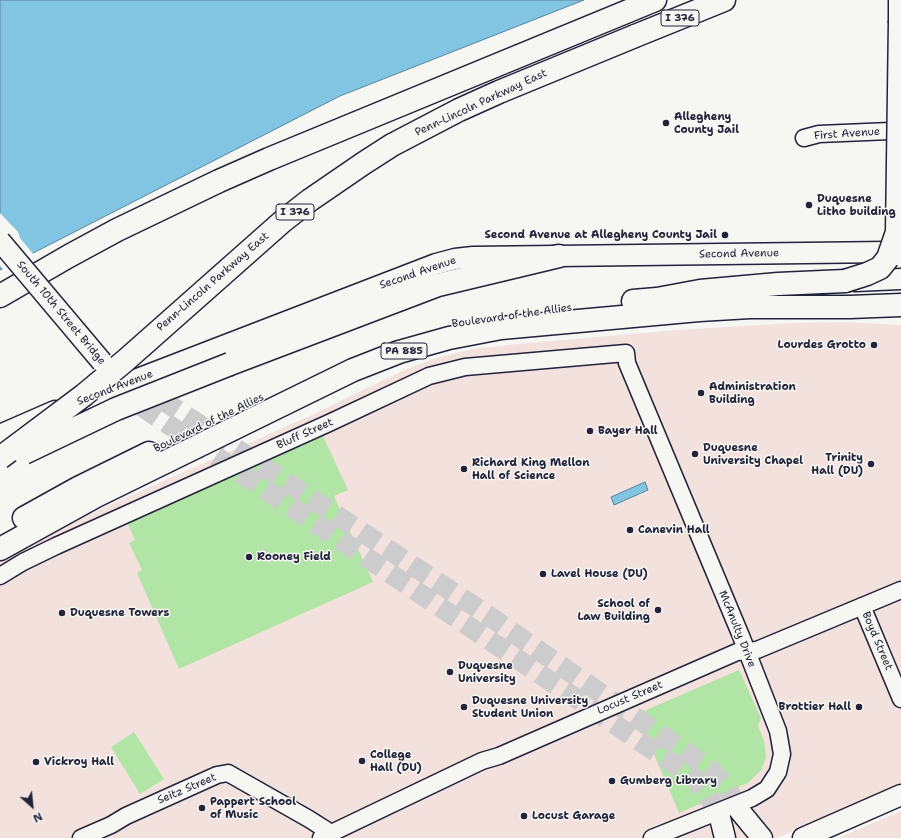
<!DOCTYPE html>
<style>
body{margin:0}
#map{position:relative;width:901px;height:838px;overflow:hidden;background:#f6f6f2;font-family:"Shantell Sans",sans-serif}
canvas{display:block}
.north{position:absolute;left:12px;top:786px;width:40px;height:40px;-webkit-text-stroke:3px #f6f6f2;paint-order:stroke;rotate:153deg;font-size:11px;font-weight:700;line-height:16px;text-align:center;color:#22223b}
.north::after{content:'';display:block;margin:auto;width:14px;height:18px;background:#22223b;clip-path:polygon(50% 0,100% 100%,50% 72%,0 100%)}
</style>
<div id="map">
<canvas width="901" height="838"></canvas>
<div class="north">N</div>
</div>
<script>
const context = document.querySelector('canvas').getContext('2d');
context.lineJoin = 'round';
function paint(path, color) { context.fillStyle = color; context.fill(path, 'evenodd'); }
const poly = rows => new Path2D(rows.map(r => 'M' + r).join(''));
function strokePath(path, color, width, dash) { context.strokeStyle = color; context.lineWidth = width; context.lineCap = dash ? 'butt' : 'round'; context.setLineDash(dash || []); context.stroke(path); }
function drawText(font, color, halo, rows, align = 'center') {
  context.font = font + ' "Shantell Sans",sans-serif'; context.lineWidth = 3; context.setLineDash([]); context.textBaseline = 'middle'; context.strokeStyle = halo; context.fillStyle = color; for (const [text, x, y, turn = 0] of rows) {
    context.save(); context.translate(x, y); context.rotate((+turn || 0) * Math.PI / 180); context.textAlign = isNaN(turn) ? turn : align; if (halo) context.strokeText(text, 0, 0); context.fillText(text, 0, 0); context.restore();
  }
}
paint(poly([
 [844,322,901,325,901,783,777,838,0,838,0,561,42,535,312,415,402,371,436,358,473,349,517,344,677,330,793,323],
 [901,811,901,838,838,838]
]), '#f3e1dd');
paint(poly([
 [322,434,348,490,334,496,373,582,179,669,137,573,142,570,129,543,135,540,127,522],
 [739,670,761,718,758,726,764,741,766,757,762,769,748,783,679,813,637,714],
 [134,732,164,779,140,794,111,747]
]), '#b1e5a6');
const water = poly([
 [0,0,584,0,340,96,0,270,0,0],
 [645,482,648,490,614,505,611,497,645,482]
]);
paint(water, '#81c5e2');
strokePath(water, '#5b849f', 1);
paint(poly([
 [0,213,18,232,20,238,34,255,4,270,0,266]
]), '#f6f6f2');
strokePath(poly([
 [161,399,489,616,709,768,726,786,739,810],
 [141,406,693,777,708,795,720,818]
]), '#cccccd', 20, [20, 10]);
const minor = poly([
 [804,138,819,134,890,131],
 [0,576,23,562,56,546,329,423,429,376,465,367,626,353,627,363,741,636,778,731,782,754,778,772,767,789,752,798,652,838],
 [862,606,901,699],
 [81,838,111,825,126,816,217,775,228,773,309,819,331,833],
 [321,838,482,761,499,756,737,652,757,650,901,590]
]);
const major = poly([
 [855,281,901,279],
 [83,400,436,264,455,259,473,257,888,252],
 [0,435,55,411],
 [739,810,762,838],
 [720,818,725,838],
 [803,838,901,795]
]);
const highway = poly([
 [900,21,900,0],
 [635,36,724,0],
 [0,296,69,256,117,230,219,181,269,159,655,0],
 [633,301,657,299,700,291,778,284,845,281],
 [230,364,438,285,559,256],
 [24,518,78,488,149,453],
 [0,549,96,496,353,370,399,352,449,338,501,328,699,310,750,307,850,307,901,305]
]);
strokePath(minor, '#22223b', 19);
strokePath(major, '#22223b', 23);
strokePath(highway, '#22223b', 25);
strokePath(minor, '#f6f6f2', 16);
strokePath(major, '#f6f6f2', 20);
strokePath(highway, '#f6f6f2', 22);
const majorBridge = poly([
 [0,241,102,362]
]);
const highwayBridge = poly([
 [900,21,897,232,901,255],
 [845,281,867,274,880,268,888,258,897,232],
 [24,453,116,409,230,364],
 [0,458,84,395,126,360,283,221,310,200,364,163,392,145,459,110,499,92,635,36]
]);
strokePath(majorBridge, '#22223b', 23, []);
strokePath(highwayBridge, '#22223b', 25, []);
strokePath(majorBridge, '#f6f6f2', 20);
strokePath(highwayBridge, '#f6f6f2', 22);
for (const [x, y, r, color] of [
 [666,123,4,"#22223b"],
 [809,205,4,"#22223b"],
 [725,235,4,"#22223b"],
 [874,345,4,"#22223b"],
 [701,393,4,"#22223b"],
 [590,431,4,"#22223b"],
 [695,454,4,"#22223b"],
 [871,464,4,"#22223b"],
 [464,469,4,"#22223b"],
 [630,530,4,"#22223b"],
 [249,557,4,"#22223b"],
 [543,574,4,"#22223b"],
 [658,610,4,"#22223b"],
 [62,613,4,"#22223b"],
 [450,672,4,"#22223b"],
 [464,707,4,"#22223b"],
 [859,707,4,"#22223b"],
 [362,761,4,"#22223b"],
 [36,762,4,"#22223b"],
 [612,781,4,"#22223b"],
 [202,808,4,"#22223b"],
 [524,816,4,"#22223b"]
]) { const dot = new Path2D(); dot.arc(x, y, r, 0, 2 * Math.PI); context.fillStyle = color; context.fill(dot); strokePath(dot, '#f6f6f2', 1.5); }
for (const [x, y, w] of [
 [680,18,38],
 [295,212,38],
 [404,351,46]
]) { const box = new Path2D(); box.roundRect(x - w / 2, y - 8, w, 16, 3); context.fillStyle = '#f6f6f2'; context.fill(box); strokePath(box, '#22223b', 1); }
drawText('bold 10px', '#22223b', null, [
 ["I 376",680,18],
 ["I 376",295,212],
 ["PA 885",404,351]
]);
drawText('11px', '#22223b', '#f6f6f2', [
 ["Penn-Lincoln Parkway East",481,103,-25],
 ["First Avenue",847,134,-4],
 ["Second Avenue",739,254,-1],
 ["Second Avenue",418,273,-19],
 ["Penn-Lincoln Parkway East",213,282,-41],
 ["South 10th Street Bridge",61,313,50],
 ["Boulevard of the Allies",512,316,-8],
 ["Second Avenue",115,388,-21],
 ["Boulevard of the Allies",209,423,-26],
 ["Bluff Street",305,434,-24],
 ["McAnulty Drive",737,629,68],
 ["Boyd Street",877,641,67],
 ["Locust Street",630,698,-23],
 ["Seitz Street",187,789,-23]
]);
drawText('bold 11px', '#22223b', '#f6f6f2', [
 ["Allegheny",674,117],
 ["County Jail",674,130],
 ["Duquesne",817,199],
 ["Litho building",817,212],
 ["Second Avenue at Allegheny County Jail",717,235,"right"],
 ["Lourdes Grotto",866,345,"right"],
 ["Administration",709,387],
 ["Building",709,400],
 ["Bayer Hall",598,431],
 ["Duquesne",703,448],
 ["University Chapel",703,461],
 ["Trinity",863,458,"right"],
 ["Hall (DU)",863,471,"right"],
 ["Richard King Mellon",472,463],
 ["Hall of Science",472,476],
 ["Canevin Hall",638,530],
 ["Rooney Field",257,557],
 ["Lavel House (DU)",551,574],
 ["School of",650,604,"right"],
 ["Law Building",650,617,"right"],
 ["Duquesne Towers",70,613],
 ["Duquesne",458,666],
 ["University",458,679],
 ["Duquesne University",472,701],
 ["Student Union",472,714],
 ["Brottier Hall",851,707,"right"],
 ["College",370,755],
 ["Hall (DU)",370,768],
 ["Vickroy Hall",44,762],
 ["Gumberg Library",620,781],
 ["Pappert School",210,802],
 ["of Music",210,815],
 ["Locust Garage",532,816]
], 'left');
</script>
